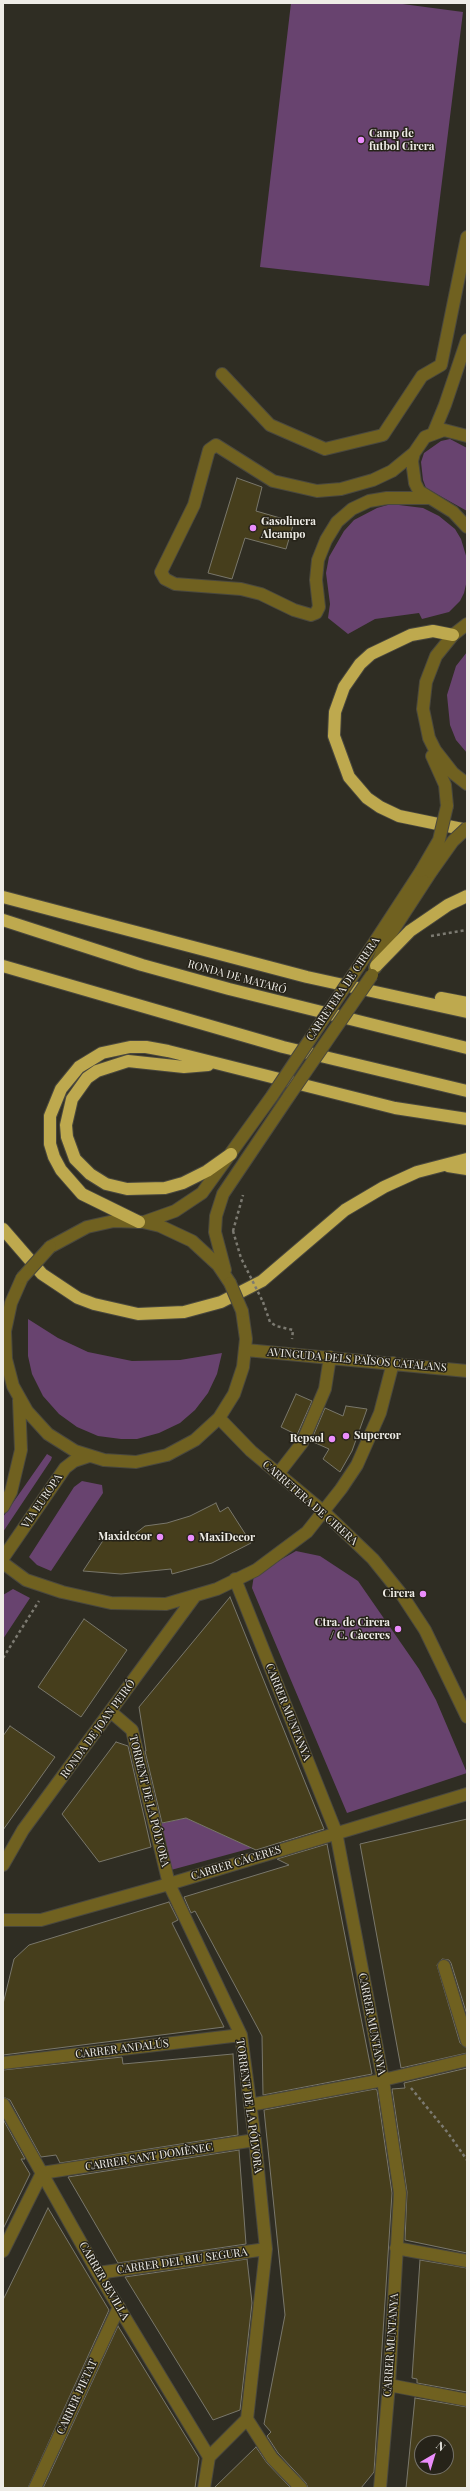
<!DOCTYPE html>
<meta charset="utf-8">
<style>
body{margin:0}
#map{position:relative;width:470px;height:2491px;overflow:hidden;background:#2f2d23;font-family:"Playfair Display",serif}
canvas{display:block}
.frame{position:absolute;inset:0;border:4px solid #eeece6;pointer-events:none}
.north{position:absolute;left:414px;top:2435px;width:40px;height:40px;box-sizing:border-box;background:#262319;border:1px solid #76736b;border-radius:50%;rotate:38deg;font-size:11px;font-weight:700;line-height:16px;text-align:center;color:#eeece6}
.north::after{content:'';display:block;margin:auto;width:14px;height:18px;background:#eb8dfc;clip-path:polygon(50% 0,100% 100%,50% 72%,0 100%)}
</style>
<div id="map">
<canvas width="470" height="2491"></canvas>
<div class="frame"></div>
<div class="north">N</div>
</div>
<script>
const context = document.querySelector('canvas').getContext('2d');
context.lineJoin = 'round';
function paint(path, color) { context.fillStyle = color; context.fill(path, 'evenodd'); }
const poly = rows => new Path2D(rows.map(r => 'M' + r).join(''));
function strokePath(path, color, width, dash) { context.strokeStyle = color; context.lineWidth = width; context.lineCap = dash ? 'butt' : 'round'; context.setLineDash(dash || []); context.stroke(path); }
function drawText(font, color, halo, rows, align = 'center') {
  context.font = font + ' "Playfair Display",serif'; context.lineWidth = 3; context.setLineDash([]); context.textBaseline = 'middle'; context.strokeStyle = halo; context.fillStyle = color; for (const [text, x, y, turn = 0] of rows) {
    context.save(); context.translate(x, y); context.rotate((+turn || 0) * Math.PI / 180); context.textAlign = isNaN(turn) ? turn : align; if (halo) context.strokeText(text, 0, 0); context.fillText(text, 0, 0); context.restore();
  }
}
paint(poly([
 [291,3,395,3,463,12,429,286,260,267],
 [450,439,467,448,467,511,426,488,423,480,421,462,424,453,441,441],
 [391,504,423,508,439,516,455,529,461,539,467,559,467,580,464,593,460,601,449,612,422,619,419,613,375,619,348,634,328,618,330,604,326,573,329,557,344,531,354,520,377,508],
 [467,652,467,753,456,740,450,725,447,695,456,666],
 [28,1319,58,1338,88,1352,132,1361,180,1360,222,1353,217,1374,208,1393,195,1410,180,1423,159,1433,137,1439,121,1439,98,1436,77,1427,59,1414,43,1396,32,1374,28,1356],
 [47,1454,52,1457,51,1460,3,1532,3,1517],
 [82,1481,102,1485,103,1493,51,1571,37,1565,29,1557,74,1487],
 [296,1551,320,1556,358,1581,419,1669,436,1700,467,1773,347,1813,252,1588,254,1575],
 [13,1589,30,1598,3,1639,3,1595],
 [186,1818,252,1848,171,1870,159,1824]
]), '#68436f');
const building = poly([
 [237,478,262,487,256,511,294,522,286,549,245,538,232,579,208,573,237,478],
 [296,1394,312,1401,297,1435,281,1427,296,1394],
 [346,1406,367,1409,352,1451,340,1472,323,1459,329,1449,311,1441,325,1408,343,1416,346,1406],
 [216,1503,220,1512,228,1507,251,1543,212,1563,172,1574,171,1569,121,1574,83,1571,106,1536,120,1537,127,1540,145,1526,167,1523,190,1516,216,1503],
 [230,1597,324,1829,256,1850,186,1818,162,1823,145,1751,146,1751,139,1707,230,1597],
 [84,1619,127,1650,81,1717,38,1687,84,1619],
 [10,1726,55,1757,3,1830,3,1736,10,1726],
 [116,1742,128,1746,151,1847,99,1862,62,1814,116,1742],
 [467,1819,467,2015,451,1963,449,1960,442,1959,437,1965,460,2043,467,2048,467,2053,401,2068,360,1844,467,1819],
 [327,1844,372,2074,263,2095,262,2036,195,1911,191,1913,184,1897,289,1865,277,1859,327,1844],
 [169,1902,178,1920,172,1923,224,2027,3,2055,3,2004,14,1959,29,1945,169,1902],
 [233,2054,238,2135,60,2163,56,2155,41,2157,10,2100,3,2097,3,2070,122,2057,123,2064,233,2054],
 [467,2068,467,2253,405,2240,407,2192,392,2089,405,2088,404,2083,467,2068],
 [375,2089,377,2090,392,2193,374,2472,361,2488,308,2488,306,2483,278,2453,267,2436,271,2432,264,2424,285,2315,264,2110,375,2089],
 [3,2119,25,2159,21,2159,30,2174,3,2229,3,2119],
 [239,2150,246,2244,118,2263,68,2177,239,2150],
 [48,2208,109,2310,28,2488,3,2488,3,2300,48,2208],
 [247,2259,252,2303,240,2410,213,2420,125,2277,247,2259],
 [420,2260,467,2268,467,2392,417,2383,417,2379,412,2378,420,2260],
 [118,2326,199,2458,195,2488,43,2488,118,2326],
 [415,2398,467,2407,467,2488,406,2488,415,2398],
 [422,2443,446,2443,446,2467,422,2467,422,2443],
 [256,2447,267,2463,291,2488,214,2488,256,2447]
]);
paint(building, '#463e1c');
strokePath(building, '#79776b', 1);
const minor = poly([
 [222,374,270,425,325,449,383,435,422,376,441,365,467,237],
 [433,434,445,405,467,340],
 [467,436,444,430,425,437,414,453,412,461,415,483,419,491,453,512,467,527],
 [414,453,392,471,373,480,341,489,317,491,273,481,216,445,209,450,194,505,161,572,165,579,175,584,241,589,261,594,294,610,311,615,316,613,319,607,316,580,318,560,326,540,337,522,352,509,369,501,387,498,429,498],
 [467,624,453,635,436,656,426,682,423,709,429,738,435,750,453,773,467,784],
 [432,756,445,785,447,806],
 [359,966,421,871],
 [375,968,390,935,431,872],
 [144,1222,175,1211,202,1193,272,1096],
 [50,1247,87,1227,114,1221,143,1222,160,1226,192,1241,218,1265,230,1283],
 [225,1270,215,1232,216,1216,223,1194,289,1096],
 [22,1278,11,1303,5,1331,6,1359,13,1386,27,1411,48,1434,75,1451,104,1460,136,1462,167,1455,195,1440,219,1418,234,1394,243,1367,246,1339,242,1311],
 [246,1350,467,1371],
 [219,1418,251,1451,324,1512,373,1559,402,1595,425,1630,467,1717],
 [278,1474,302,1443,325,1389,330,1357],
 [3,1507,11,1492,21,1450,19,1400],
 [3,1558,65,1468,74,1461,89,1456],
 [3,1563,26,1580,62,1592,111,1603,166,1604,217,1589,256,1570,307,1532,341,1489,357,1465,380,1413,393,1363],
 [235,1579,336,1832,383,2080,400,2193,389,2385,380,2488],
 [111,1712,132,1730,169,1884,241,2035,255,2140,266,2249,247,2419,209,2457,204,2488],
 [3,1865,23,1830,195,1596],
 [3,1920,41,1920,169,1884,467,1794],
 [444,1966,467,2041],
 [3,2063,241,2035],
 [3,2104,98,2273,209,2457],
 [250,2105,383,2080,467,2060],
 [396,2248,467,2261],
 [3,2251,42,2173,255,2140],
 [98,2273,266,2249],
 [389,2385,467,2400],
 [247,2419,272,2458,301,2488],
 [35,2488,119,2307]
]);
const highway = poly([
 [453,635,433,631,411,635,371,654,360,664,344,687,335,712,334,736,349,777,367,798,380,807,399,816,467,830],
 [3,897,307,977,467,1012],
 [3,920,142,965,229,989,467,1048],
 [3,966,283,1047,467,1091],
 [376,966,410,931,448,905,467,896],
 [441,998,467,1003],
 [208,1065,184,1067,128,1061,97,1071,87,1078,72,1099,66,1125,67,1137,75,1159,90,1174,106,1184,127,1189,165,1188,183,1183,207,1171,231,1154],
 [448,1166,467,1169],
 [139,1222,82,1194,61,1170,54,1157,50,1144,50,1116,61,1089,79,1067,102,1053,130,1047,146,1047,168,1051,395,1108,467,1119],
 [3,1229,42,1274,78,1298,94,1304,138,1314,184,1312,221,1302,262,1281,345,1210,384,1187,417,1172,467,1159]
]);
strokePath(minor, '#4a483e', 14);
strokePath(highway, '#4a483e', 14);
strokePath(poly([
 [431,936,467,930],
 [233,1231,243,1195],
 [263,1302,270,1322,276,1326,293,1330,292,1339],
 [3,1658,39,1601],
 [411,2088,448,2133,467,2160]
]), '#7c7a71', 2.5, [3, 3]);
strokePath(minor, '#706120', 12);
strokePath(highway, '#bea94e', 12);
const minorBridge = poly([
 [421,871,439,840,447,806],
 [431,872,453,841,467,828],
 [272,1096,359,966],
 [289,1096,372,975],
 [22,1278,50,1247],
 [230,1283,242,1311]
]);
strokePath(minorBridge, '#4a483e', 14, []);
strokePath(poly([
 [233,1231,241,1258,263,1302]
]), '#7c7a71', 2.5, [3, 3]);
strokePath(minorBridge, '#706120', 12);
for (const [x, y, r, color] of [
 [361,140,4,"#eb8dfc"],
 [253,528,4,"#eb8dfc"],
 [346,1436,4,"#eb8dfc"],
 [332,1439,4,"#eb8dfc"],
 [160,1537,4,"#eb8dfc"],
 [191,1538,4,"#eb8dfc"],
 [423,1594,4,"#eb8dfc"],
 [398,1629,4,"#eb8dfc"]
]) { const dot = new Path2D(); dot.arc(x, y, r, 0, 2 * Math.PI); context.fillStyle = color; context.fill(dot); strokePath(dot, '#262319', 1.5); }
drawText('bold 11px', '#eeece6', '#262319', [
 ["Camp de",369,134],
 ["futbol Cirera",369,147],
 ["Gasolinera",261,522],
 ["Alcampo",261,535],
 ["Supercor",354,1436],
 ["Repsol",324,1439,"right"],
 ["Maxidecor",152,1537,"right"],
 ["MaxiDecor",199,1538],
 ["Cirera",415,1594,"right"],
 ["Ctra. de Cirera",390,1623,"right"],
 ["/ C. Càceres",390,1636,"right"]
], 'left');
drawText('11px', '#eeece6', '#262319', [
 ["RONDA DE MATARÓ",237,977,15],
 ["CARRETERA DE CIRERA",343,989,-56],
 ["AVINGUDA DELS PAÏSOS CATALANS",357,1360,5],
 ["VIA EUROPA",42,1501,-56],
 ["CARRETERA DE CIRERA",310,1503,41],
 ["CARRER MUNTANYA",288,1712,68],
 ["RONDA DE JOAN PEIRÓ",98,1729,-54],
 ["TORRENT DE LA PÓLVORA",149,1801,76],
 ["CARRER CÀCERES",236,1863,-17],
 ["CARRER MUNTANYA",372,2024,79],
 ["CARRER ANDALÚS",122,2049,-7],
 ["TORRENT DE LA PÓLVORA",249,2106,82],
 ["CARRER SANT DOMÈNEC",149,2157,-9],
 ["CARRER DEL RIU SEGURA",182,2261,-8],
 ["CARRER SEVILLA",104,2281,60],
 ["CARRER MUNTANYA",391,2345,-86],
 ["CARRER PIETAT",77,2397,-65]
]);
</script>
